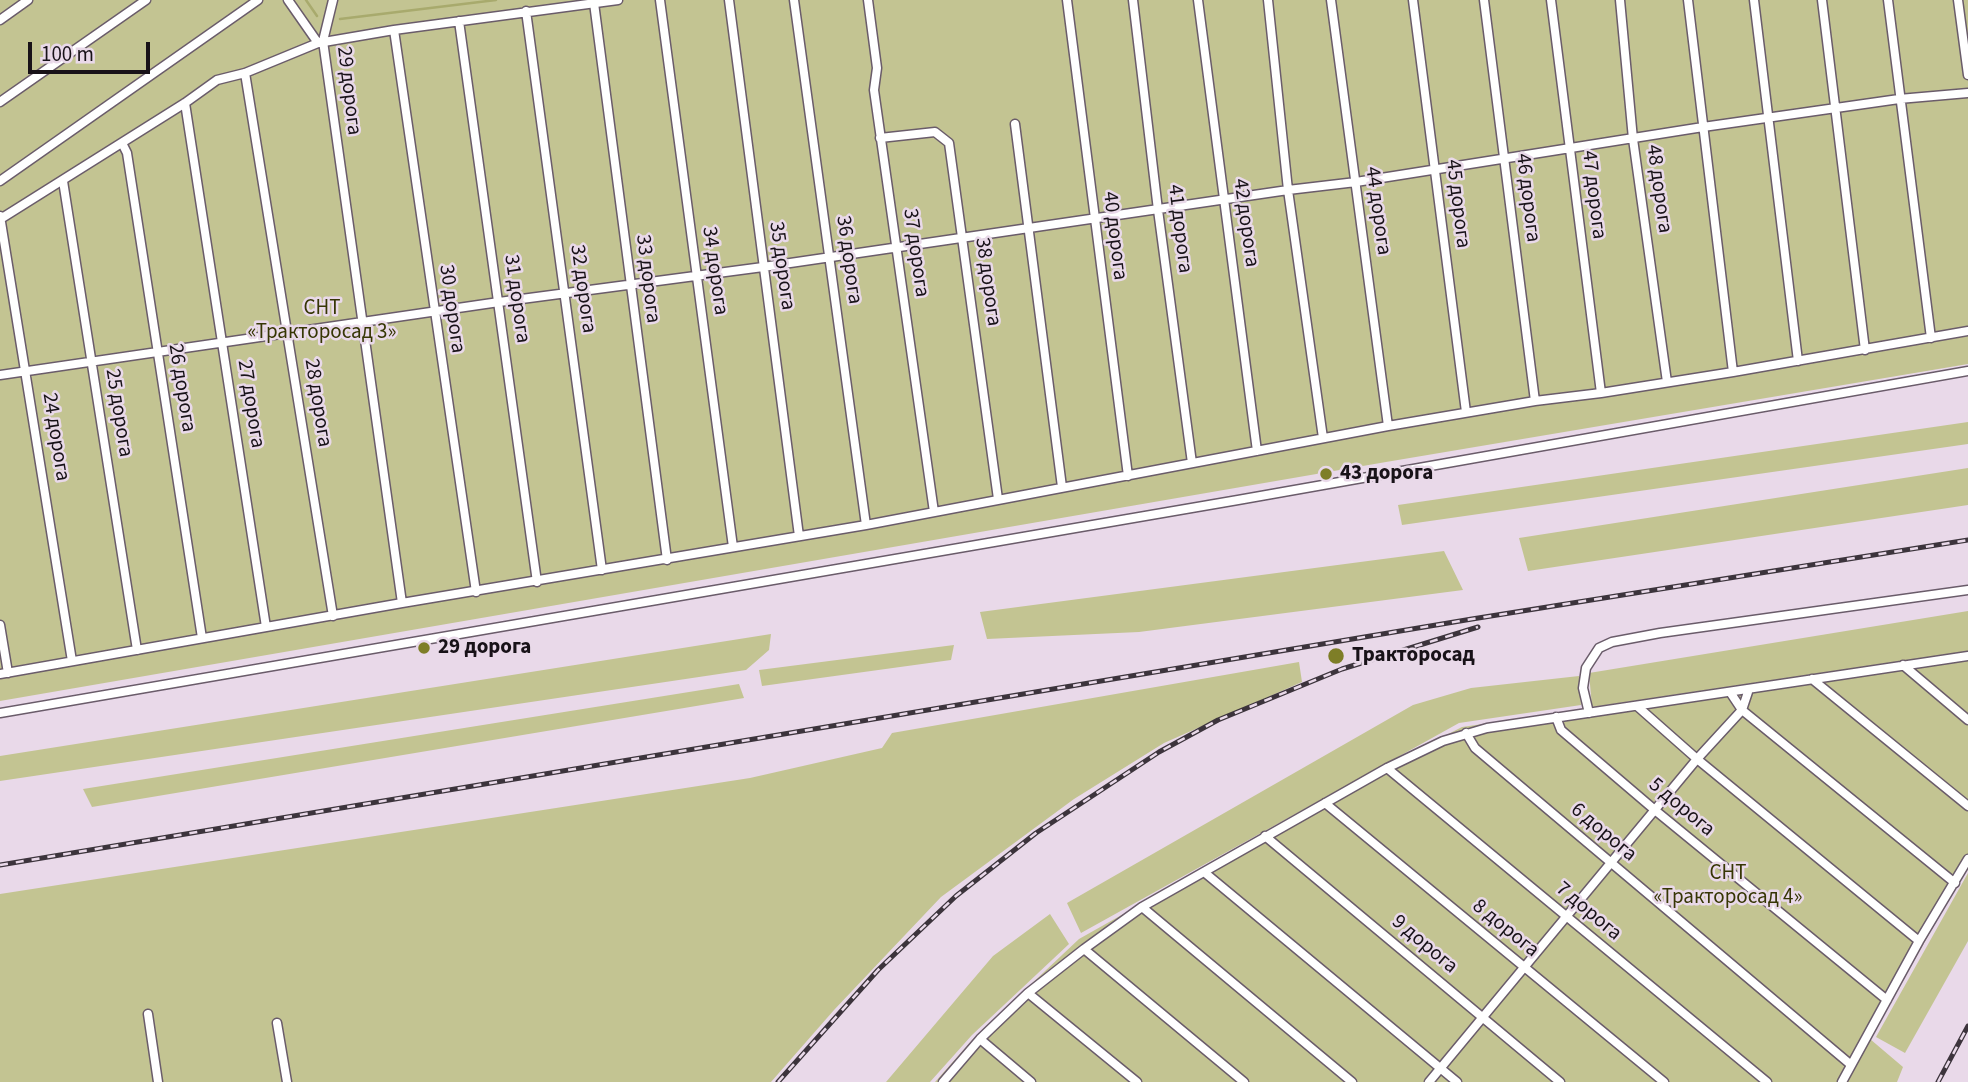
<!DOCTYPE html>
<meta charset="utf-8">
<style>
body{margin:0}
#map{position:relative;width:1968px;height:1082px;overflow:hidden;background:#e9d9e9;font-family:"Source Sans 3",sans-serif}
canvas{display:block}
.scale{position:absolute;left:28px;top:42px;width:122px;height:32px;box-sizing:border-box;border:4px solid #181218;border-top:0;padding-left:9px;font-size:21px;line-height:24px;white-space:nowrap;color:#181218;-webkit-text-stroke:5px #e9d9e9;paint-order:stroke}
</style>
<div id="map">
<canvas width="1968" height="1082"></canvas>
<div class="scale">100 m</div>
</div>
<script>
const context = document.querySelector('canvas').getContext('2d');
context.lineJoin = 'round';
function paint(path, color) { context.fillStyle = color; context.fill(path, 'evenodd'); }
const poly = rows => new Path2D(rows.map(r => 'M' + r).join(''));
function strokePath(path, color, width, dash) { context.strokeStyle = color; context.lineWidth = width; context.lineCap = dash ? 'butt' : 'round'; context.setLineDash(dash || []); context.stroke(path); }
function drawText(font, color, halo, rows, align = 'center') {
  context.font = font + ' "Source Sans 3",sans-serif'; context.lineWidth = 5; context.setLineDash([]); context.textBaseline = 'middle'; context.strokeStyle = halo; context.fillStyle = color; for (const [text, x, y, turn = 0] of rows) {
    context.save(); context.translate(x, y); context.rotate((+turn || 0) * Math.PI / 180); context.textAlign = isNaN(turn) ? turn : align; if (halo) context.strokeText(text, 0, 0); context.fillText(text, 0, 0); context.restore();
  }
}
paint(poly([
 [0,0,1968,0,1968,364,1386,462,0,701],
 [1968,422,1968,444,1402,525,1398,505],
 [1968,468,1968,505,1528,571,1519,538],
 [1444,551,1463,590,1139,632,987,639,980,612],
 [1968,611,1968,651,1592,707,1589,673],
 [771,634,769,650,746,670,0,781,0,756],
 [954,645,951,660,762,686,759,670],
 [1968,654,1968,865,1870,1039,1903,1067,1897,1082,935,1082,974,1038,1079,939,1393,762,1462,727],
 [1299,662,1302,682,1164,743,1074,799,941,897,834,1010,771,1082,0,1082,0,894,750,778,882,748,892,733],
 [1579,676,1581,705,1459,723,1081,933,1067,903,1413,705,1471,688],
 [739,684,744,698,92,807,83,789],
 [1968,873,1968,941,1905,1053,1876,1037],
 [1050,914,1069,944,972,1035,930,1082,886,1082,993,956]
]), '#c3c492');
strokePath(poly([
 [306,0,317,16],
 [340,19,496,0]
]), '#a8aa6d', 2.5);
const minor = poly([
 [288,0,318,43,394,30,618,0],
 [333,0,323,41,402,603],
 [660,0,733,547],
 [729,0,799,536],
 [794,0,866,525],
 [868,0,877,68,874,90,934,512],
 [1067,0,1128,476],
 [1133,0,1158,210,1192,463],
 [1198,0,1257,451],
 [1268,0,1288,190,1323,438],
 [1331,0,1388,426],
 [1413,0,1466,412],
 [1484,0,1535,401],
 [1551,0,1601,393],
 [1620,0,1633,139,1667,382],
 [1688,0,1733,372],
 [1754,0,1798,361],
 [1822,0,1865,350],
 [1888,0,1931,338],
 [1958,0,1968,75],
 [594,3,667,560],
 [526,11,602,570],
 [0,20,28,0],
 [459,21,537,582],
 [394,30,476,592],
 [245,73,333,616],
 [0,102,146,0],
 [185,103,266,627],
 [1015,124,1062,487],
 [880,138,935,132,949,143,998,499],
 [122,143,127,153,202,638],
 [0,181,258,0],
 [63,181,137,650],
 [0,216,72,661],
 [2,218,185,103,217,80,245,73,318,43],
 [0,375,499,302,763,267,1288,190,1356,182,1703,127,1899,99,1968,93],
 [0,625,8,673],
 [1903,665,1968,720],
 [0,674,402,603,866,525,1388,426,1535,401,1601,393,1733,372,1968,331],
 [1812,679,1968,806],
 [1730,692,1742,710,1955,883],
 [1637,706,1697,759,1919,941],
 [0,713,1238,500,1968,371],
 [1589,713,1583,688,1586,668,1599,648,1612,642,1660,633,1968,590],
 [1556,717,1561,730,1656,811,1887,1000],
 [1466,733,1475,748,1850,1064],
 [1387,768,1767,1082],
 [1325,803,1664,1082],
 [1265,836,1560,1082],
 [1204,872,1457,1082],
 [1142,907,1352,1082],
 [1084,949,1244,1082],
 [1028,993,1137,1082],
 [148,1014,158,1082],
 [277,1023,287,1082],
 [980,1039,1031,1082],
 [943,1082,980,1039,1028,993,1084,949,1142,907,1387,768,1443,741,1487,728,1968,656],
 [1429,1082,1697,759,1742,710,1749,689],
 [1842,1082,1919,941,1968,859]
]);
strokePath(minor, '#6a5c6a', 11);
strokePath(minor, '#fff', 8);
const rail = poly([
 [0,865,1472,619,1968,540],
 [778,1082,878,970,956,896,1036,833,1159,752,1218,720,1342,669,1478,627],
 [1938,1082,1968,1026]
]);
strokePath(rail, '#3c343c', 5);
strokePath(rail, '#e9d9e9', 2.5, [8]);
for (const [x, y, r, color] of [
 [1326,474,7,"#7e7e27"],
 [424,648,7,"#7e7e27"],
 [1336,656,9,"#7e7e27"]
]) { const dot = new Path2D(); dot.arc(x, y, r, 0, 2 * Math.PI); context.fillStyle = color; context.fill(dot); strokePath(dot, '#e9d9e9', 2.5); }
drawText('21px', '#181218', '#e9d9e9', [
 ["29 дорога",348,91,83],
 ["48 дорога",1658,189,82],
 ["47 дорога",1593,195,83],
 ["46 дорога",1527,198,83],
 ["45 дорога",1457,204,83],
 ["44 дорога",1377,211,82],
 ["42 дорога",1245,223,82],
 ["41 дорога",1179,229,83],
 ["40 дорога",1114,236,83],
 ["37 дорога",915,253,82],
 ["36 дорога",848,260,82],
 ["35 дорога",781,266,82],
 ["34 дорога",714,271,82],
 ["33 дорога",647,279,83],
 ["38 дорога",987,282,82],
 ["32 дорога",582,289,82],
 ["31 дорога",516,299,82],
 ["30 дорога",451,309,82],
 ["26 дорога",181,388,81],
 ["28 дорога",317,403,81],
 ["27 дорога",250,404,81],
 ["25 дорога",118,413,81],
 ["24 дорога",55,437,81],
 ["5 дорога",1681,808,40],
 ["6 дорога",1603,833,40],
 ["7 дорога",1588,912,40],
 ["8 дорога",1505,929,39],
 ["9 дорога",1424,945,40]
]);
drawText('21px', '#363604', '#e9d9e9', [
 ["СНТ",322,309],
 ["«Тракторосад 3»",322,333],
 ["СНТ",1728,874],
 ["«Тракторосад 4»",1728,898]
]);
drawText('bold 21px', '#181218', '#e9d9e9', [
 ["43 дорога",1340,474],
 ["29 дорога",438,648],
 ["Тракторосад",1352,656]
], 'left');
</script>
